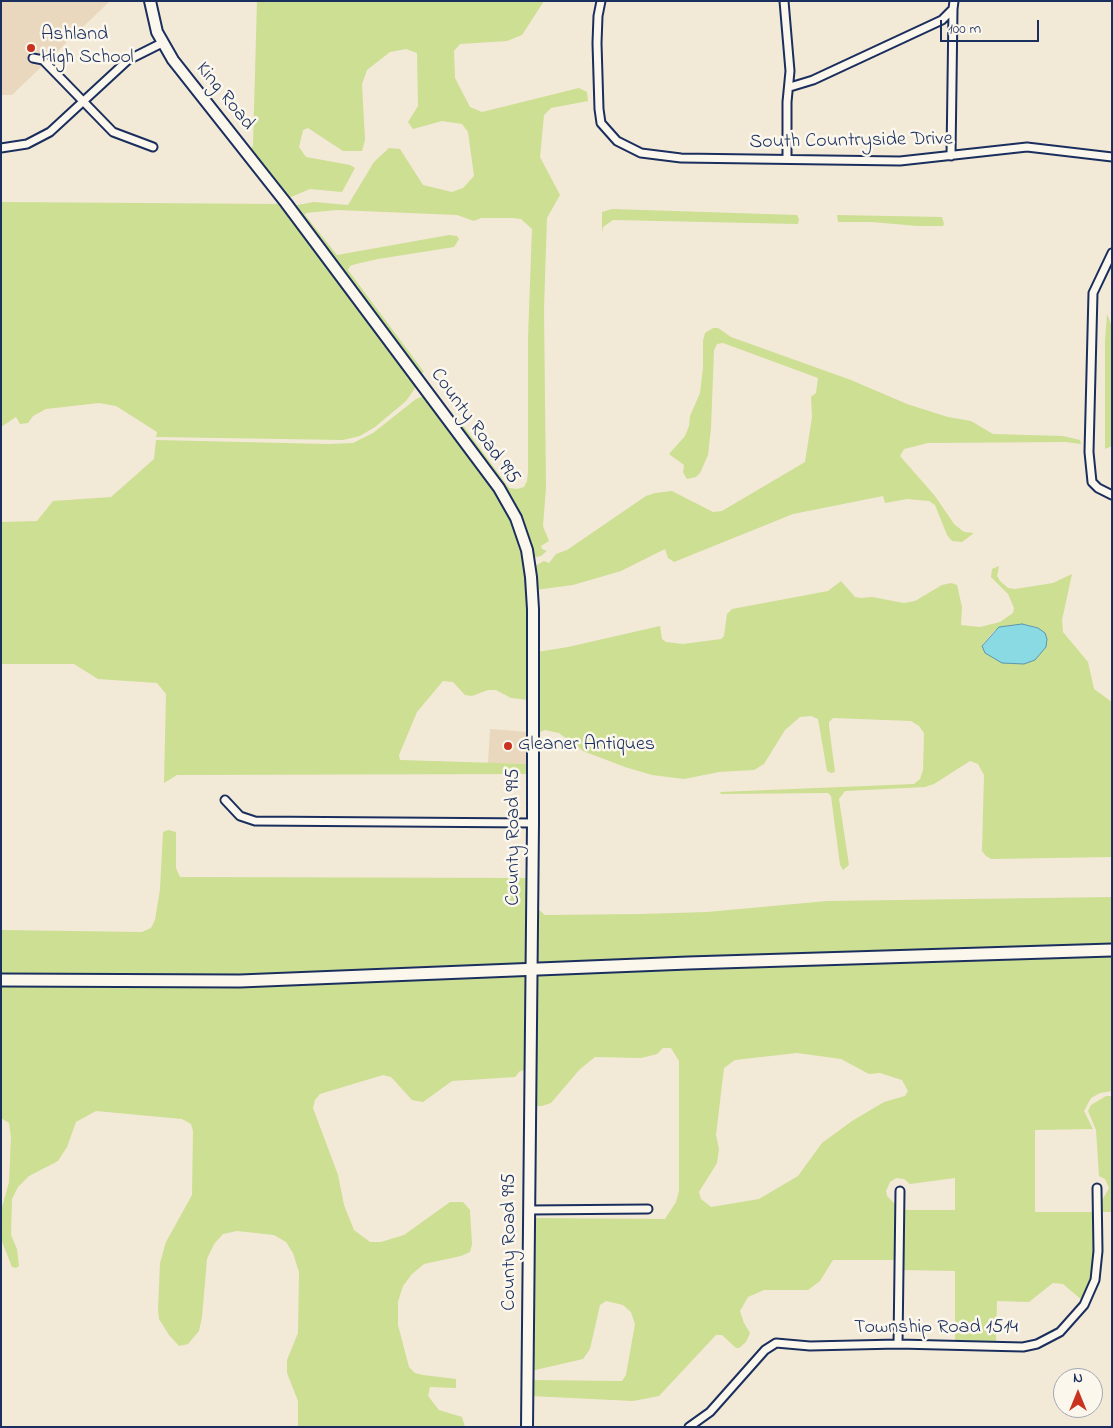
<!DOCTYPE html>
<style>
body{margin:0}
#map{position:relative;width:1113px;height:1428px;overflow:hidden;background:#f3e9d7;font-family:"Indie Flower",sans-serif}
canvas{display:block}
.frame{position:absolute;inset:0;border:2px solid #1b2f5e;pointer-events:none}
.north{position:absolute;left:1053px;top:1368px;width:50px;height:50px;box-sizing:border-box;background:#fbf7ec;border:1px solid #a1a7b3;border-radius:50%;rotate:0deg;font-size:14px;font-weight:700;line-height:20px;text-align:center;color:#1b2f5e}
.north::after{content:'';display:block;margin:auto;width:18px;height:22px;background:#c8321e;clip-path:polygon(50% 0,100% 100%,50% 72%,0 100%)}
.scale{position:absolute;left:940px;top:20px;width:99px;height:22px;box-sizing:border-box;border:2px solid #1b2f5e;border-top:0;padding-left:6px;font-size:15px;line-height:18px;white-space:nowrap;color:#1b2f5e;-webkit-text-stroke:4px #fbf7ec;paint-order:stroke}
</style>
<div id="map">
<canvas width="1113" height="1428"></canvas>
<div class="frame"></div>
<div class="north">N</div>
<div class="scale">100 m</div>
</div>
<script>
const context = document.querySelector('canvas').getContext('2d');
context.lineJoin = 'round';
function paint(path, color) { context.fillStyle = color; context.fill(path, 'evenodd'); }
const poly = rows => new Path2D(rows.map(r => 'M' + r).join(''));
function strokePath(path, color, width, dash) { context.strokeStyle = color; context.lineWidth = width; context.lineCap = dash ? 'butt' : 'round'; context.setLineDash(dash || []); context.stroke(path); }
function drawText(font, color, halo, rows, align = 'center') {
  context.font = font + ' "Indie Flower",sans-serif'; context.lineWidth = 5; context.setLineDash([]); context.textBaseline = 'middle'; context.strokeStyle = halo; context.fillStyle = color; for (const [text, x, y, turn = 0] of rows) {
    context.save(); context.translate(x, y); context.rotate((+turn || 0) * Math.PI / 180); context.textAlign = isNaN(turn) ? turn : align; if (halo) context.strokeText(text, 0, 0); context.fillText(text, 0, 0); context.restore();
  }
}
paint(poly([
 [1,1,110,1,12,95,1,95],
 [490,729,529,732,529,764,488,763]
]), '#e9d8be');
paint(poly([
 [257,1,544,1,522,35,507,41,460,44,454,51,455,78,470,107,482,112,579,88,587,92,588,101,551,108,544,115,540,157,560,195,547,218,544,309,546,488,543,526,549,541,541,546,542,549,547,551,541,556,531,558,526,535,452,419,457,417,509,488,517,489,524,487,527,481,528,473,528,338,532,229,521,219,513,218,481,218,474,221,457,215,337,210,306,213,305,215,337,255,449,235,457,236,459,239,454,247,378,259,356,264,350,266,348,270,424,372,419,374,292,206,314,202,348,205,374,162,389,148,400,149,423,185,452,192,463,188,474,176,468,132,462,124,442,121,413,129,408,122,418,106,417,53,406,49,390,52,367,70,362,84,365,140,362,151,343,151,308,128,303,130,299,147,306,157,350,165,355,168,342,192,310,189,286,199,250,152,253,145],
 [1,202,282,204,418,384,406,401,375,427,360,436,343,440,156,437,157,432,116,406,99,403,46,409,33,416,28,423,20,424,16,417,1,427],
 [612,209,797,215,799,219,798,224,613,220,603,227,602,233,602,212],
 [837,215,942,217,944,224,943,226,918,226,872,222,838,222],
 [1107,314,1112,326,1112,446,1105,449,1105,341],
 [713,328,718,328,731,337,851,380,907,404,948,417,971,421,993,434,1063,436,1080,440,1081,444,1066,442,928,443,904,449,900,456,935,496,954,524,964,532,974,533,962,542,952,541,947,535,935,505,929,501,907,499,885,503,883,496,793,514,674,562,668,558,665,549,621,571,573,585,535,590,533,567,544,561,549,563,556,554,567,550,646,496,655,493,672,491,713,512,722,511,805,462,812,417,811,397,816,393,818,378,723,343,717,344,714,350,711,428,708,455,700,473,696,477,687,479,683,472,684,465,669,454,685,436,689,426,690,416,700,393,703,368,703,341,705,333],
 [426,395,502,499,521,540,528,578,529,700,511,698,496,690,488,690,472,696,465,695,453,682,443,681,417,712,399,755,400,760,529,764,529,774,177,775,164,783,166,694,157,683,98,679,74,664,1,664,1,522,37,521,53,501,111,497,154,459,156,440,327,444,353,443,373,433,416,399],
 [999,566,997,576,1000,581,1008,588,1015,589,1053,583,1072,574,1062,620,1063,632,1088,662,1094,689,1112,702,1112,857,991,859,986,856,982,851,984,775,978,764,970,761,934,784,925,787,845,791,839,799,849,865,843,870,840,865,831,796,828,793,721,794,720,792,914,784,920,779,923,770,924,733,919,726,911,721,833,718,829,722,829,726,835,772,831,773,827,771,818,719,811,716,800,717,785,730,764,764,754,770,719,772,684,779,652,775,625,767,583,751,559,733,545,730,540,732,539,910,545,915,641,914,707,912,827,901,1112,897,1112,949,535,966,537,652,568,647,660,626,662,639,666,642,683,644,721,639,724,636,727,614,732,609,828,591,841,581,855,597,861,598,872,597,904,603,915,601,942,585,951,583,957,585,962,607,961,625,980,627,1000,622,1013,613,1014,608,1008,594,991,577,992,569],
 [1022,624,1038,628,982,645,995,630],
 [168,830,176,832,176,868,180,877,529,878,528,966,231,977,1,976,1,930,142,932,151,928,155,920,160,889,163,832],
 [1112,951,1112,1091,1100,1093,1091,1098,1084,1111,1093,1129,1035,1130,1035,1212,1094,1212,1093,1275,1083,1301,1063,1284,1053,1283,1029,1302,997,1301,996,1343,955,1342,955,1271,902,1270,902,1210,955,1210,955,1178,910,1184,904,1179,896,1178,890,1182,886,1191,887,1196,896,1205,896,1260,833,1260,820,1281,808,1290,764,1290,748,1297,740,1311,744,1323,750,1333,746,1342,739,1348,736,1348,722,1335,716,1335,659,1396,633,1401,530,1396,531,1380,622,1381,626,1375,635,1324,631,1312,623,1305,606,1301,600,1305,590,1349,583,1359,531,1371,532,1218,665,1219,676,1202,679,1191,679,1061,671,1048,663,1048,657,1054,641,1058,595,1057,580,1069,551,1103,542,1106,533,1106,535,972],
 [797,1053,841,1059,869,1074,880,1073,902,1080,908,1091,905,1096,884,1102,852,1121,822,1143,798,1176,759,1199,711,1207,701,1199,699,1192,717,1163,719,1149,716,1135,724,1068,735,1060],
 [528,973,526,1070,520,1071,515,1077,452,1081,423,1102,412,1100,391,1077,383,1075,320,1094,315,1100,313,1108,338,1175,344,1205,354,1230,370,1242,381,1242,404,1235,450,1202,463,1202,470,1210,472,1244,470,1252,461,1256,424,1264,412,1274,403,1286,398,1302,398,1325,409,1367,415,1373,423,1375,456,1379,456,1388,430,1387,428,1396,439,1410,462,1417,465,1427,298,1427,298,1401,287,1373,287,1360,298,1333,299,1272,293,1253,286,1242,274,1235,237,1231,223,1234,214,1244,207,1259,202,1317,199,1331,188,1344,179,1346,169,1335,159,1319,158,1310,160,1263,166,1242,192,1195,193,1131,191,1124,182,1119,96,1111,76,1122,67,1147,58,1161,29,1176,18,1187,12,1199,11,1235,17,1249,19,1266,16,1268,12,1267,1,1239,1,1211,9,1182,11,1137,9,1123,1,1118,1,984],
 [1106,1096,1112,1096,1112,1212,1100,1212,1100,1204,1109,1188,1105,1179,1099,1176,1096,1130,1088,1111,1091,1105]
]), '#ccdf93');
const water = poly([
 [1022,624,1038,628,1045,633,1047,639,1046,647,1035,660,1024,664,1002,663,985,653,982,646,999,627,1022,624]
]);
paint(water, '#89dae3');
strokePath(water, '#5d96ae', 1);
const street = poly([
 [601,1,598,16,597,43,599,109,601,123,617,141,641,153,681,158,900,161,1027,147,1112,157],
 [784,1,790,71,787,102,787,159],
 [33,58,43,60,113,132,153,147],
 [790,87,813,80,942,20,953,9,954,1],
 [1,148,27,144,50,132,128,60,162,43],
 [951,156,953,9],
 [1112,253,1093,293,1089,452,1092,482,1098,488,1112,495],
 [225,800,240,816,255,821,533,823],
 [529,1210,648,1209],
 [898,1344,900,1191],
 [689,1427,710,1412,765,1350,776,1343,810,1346,898,1344,1023,1347,1037,1344,1060,1332,1084,1305,1095,1280,1098,1251,1097,1188]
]);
const secondary = poly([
 [150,1,157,32,173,60,286,203,499,488,516,518,527,550,531,577,533,609,533,823,527,1427]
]);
const primary = poly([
 [1,980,240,981,688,963,1112,950]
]);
strokePath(street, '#1b2f5e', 11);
strokePath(secondary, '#1b2f5e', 14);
strokePath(primary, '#1b2f5e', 15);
strokePath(street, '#fbf7ec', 7);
strokePath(secondary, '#fbf7ec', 10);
strokePath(primary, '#fbf7ec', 11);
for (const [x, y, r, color] of [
 [31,48,5,"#c8321e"],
 [508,746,5,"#c8321e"]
]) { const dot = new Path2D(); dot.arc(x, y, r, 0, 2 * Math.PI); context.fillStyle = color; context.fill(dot); strokePath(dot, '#fbf7ec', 2); }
drawText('20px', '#1b2f5e', '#fbf7ec', [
 ["Ashland",41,36],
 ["High School",41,59],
 ["Gleaner Antiques",518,746]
], 'left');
drawText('20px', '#1b2f5e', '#fbf7ec', [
 ["King Road",224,97,51],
 ["South Countryside Drive",851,142,-1],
 ["County Road 995",474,427,54],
 ["County Road 995",515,837,-90],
 ["County Road 995",511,1242,-90],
 ["Township Road 1514",936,1329]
]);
</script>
